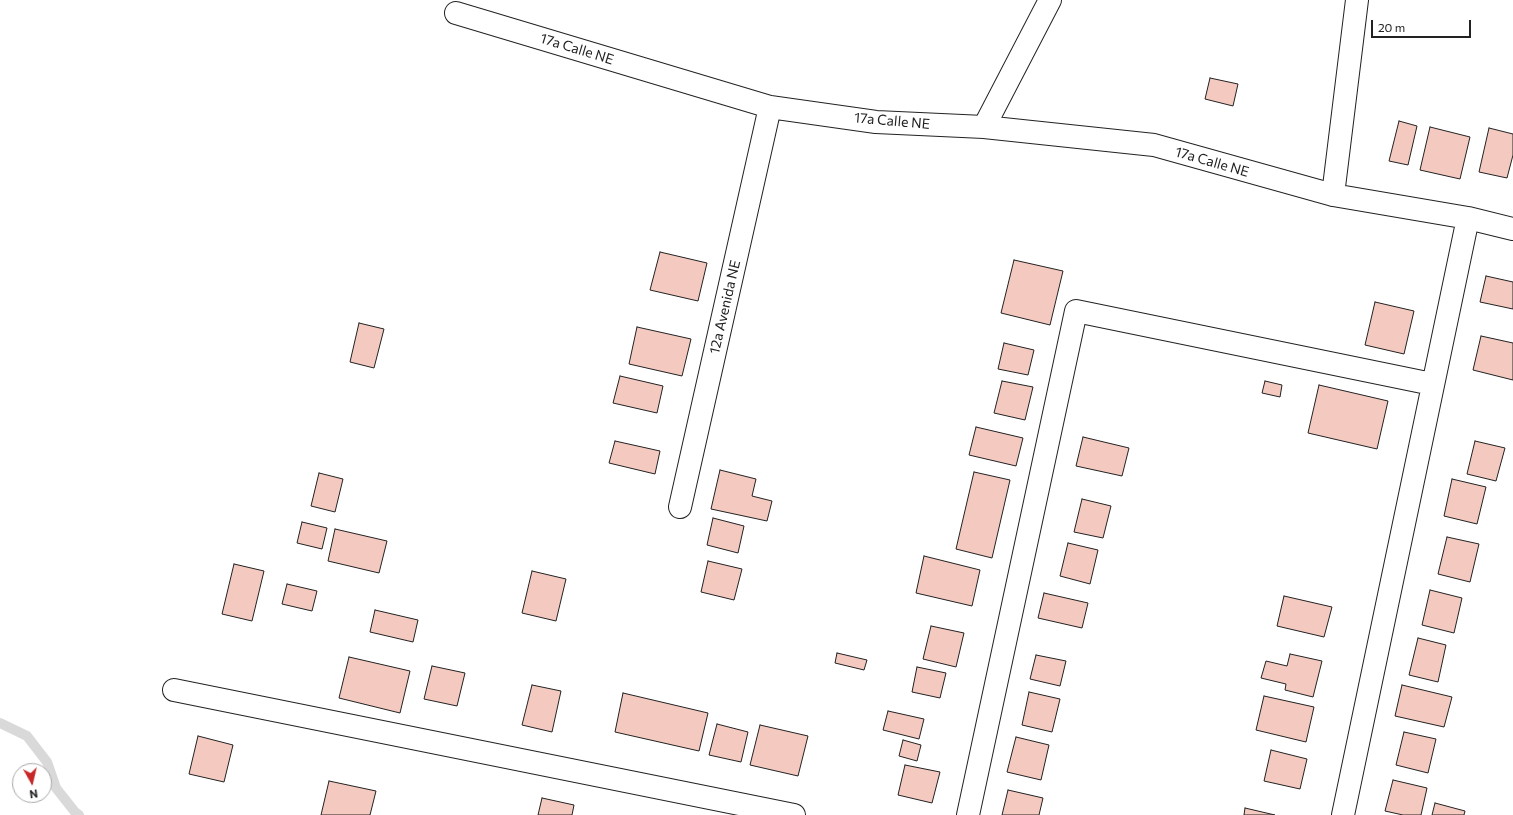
<!DOCTYPE html>
<style>
body{margin:0}
#map{position:relative;width:1513px;height:815px;overflow:hidden;background:#fff;font-family:Commissioner,sans-serif}
canvas{display:block}
.north{position:absolute;left:12px;top:763px;width:40px;height:40px;box-sizing:border-box;background:#fff;border:1px solid #a7a7a7;border-radius:50%;rotate:172deg;font-size:11px;font-weight:700;line-height:16px;text-align:center;color:#222}
.north::after{content:'';display:block;margin:auto;width:14px;height:18px;background:#c62828;clip-path:polygon(50% 0,100% 100%,50% 72%,0 100%)}
.scale{position:absolute;left:1371px;top:20px;width:100px;height:18px;box-sizing:border-box;border:2px solid #222;border-top:0;padding-left:5px;font-size:12px;line-height:14px;white-space:nowrap;color:#222;-webkit-text-stroke:3px #fff;paint-order:stroke}
</style>
<div id="map">
<canvas width="1513" height="815"></canvas>
<div class="north">N</div>
<div class="scale">20 m</div>
</div>
<script>
const context = document.querySelector('canvas').getContext('2d');
context.lineJoin = 'round';
const poly = rows => new Path2D(rows.map(r => 'M' + r).join(''));
function strokePath(path, color, width, dash) { context.strokeStyle = color; context.lineWidth = width; context.lineCap = dash ? 'butt' : 'round'; context.setLineDash(dash || []); context.stroke(path); }
function paint(path, color) { context.fillStyle = color; context.fill(path, 'evenodd'); }
function drawText(font, color, halo, rows, align = 'center') {
  context.font = font + ' Commissioner,sans-serif'; context.lineWidth = 3; context.setLineDash([]); context.textBaseline = 'middle'; context.strokeStyle = halo; context.fillStyle = color; for (const [text, x, y, turn = 0] of rows) {
    context.save(); context.translate(x, y); context.rotate((+turn || 0) * Math.PI / 180); context.textAlign = isNaN(turn) ? turn : align; if (halo) context.strokeText(text, 0, 0); context.fillText(text, 0, 0); context.restore();
  }
}
strokePath(poly([
 [0,723,27,736,47,762,56,788,75,812,79,815]
]), '#d9d9d9', 10);
const building = poly([
 [1210,78,1238,84,1233,106,1205,99,1210,78],
 [1399,121,1417,126,1408,165,1389,161,1399,121],
 [1430,127,1470,137,1460,179,1420,170,1430,127],
 [1489,128,1513,134,1513,155,1507,178,1479,172,1489,128],
 [660,252,707,263,698,301,650,290,660,252],
 [1014,260,1063,271,1050,325,1001,313,1014,260],
 [1486,276,1513,282,1513,309,1480,302,1486,276],
 [1375,302,1414,311,1404,354,1365,345,1375,302],
 [359,323,384,329,374,368,350,362,359,323],
 [637,327,691,339,682,376,629,364,637,327],
 [1481,336,1513,343,1513,380,1473,370,1481,336],
 [1004,343,1034,350,1028,375,998,369,1004,343],
 [620,376,663,386,657,413,613,403,620,376],
 [1002,381,1033,387,1025,420,994,413,1002,381],
 [1265,381,1282,385,1280,397,1262,393,1265,381],
 [1319,385,1388,401,1377,449,1308,433,1319,385],
 [976,427,1023,438,1016,466,969,455,976,427],
 [1083,437,1129,448,1122,476,1076,466,1083,437],
 [615,441,660,451,655,474,609,463,615,441],
 [1475,441,1505,448,1496,481,1467,474,1475,441],
 [720,470,756,479,752,496,772,501,767,521,711,509,720,470],
 [974,472,1010,480,992,558,956,549,974,472],
 [319,473,343,479,335,512,311,506,319,473],
 [1452,479,1486,487,1477,524,1444,516,1452,479],
 [1082,499,1111,506,1103,538,1074,532,1082,499],
 [713,518,744,526,738,553,707,545,713,518],
 [302,522,327,528,322,549,297,543,302,522],
 [335,529,387,541,379,573,328,561,335,529],
 [1447,537,1479,544,1470,582,1438,574,1447,537],
 [1068,543,1098,550,1090,584,1060,576,1068,543],
 [924,556,980,570,972,606,916,593,924,556],
 [708,561,742,569,734,600,701,592,708,561],
 [234,564,264,571,252,621,222,614,234,564],
 [532,571,566,579,556,621,522,613,532,571],
 [287,584,317,591,312,611,282,604,287,584],
 [1430,590,1462,598,1454,633,1422,625,1430,590],
 [1044,593,1088,603,1082,628,1038,618,1044,593],
 [1284,596,1332,607,1324,637,1277,626,1284,596],
 [375,610,418,620,413,642,370,632,375,610],
 [931,626,964,633,956,667,923,659,931,626],
 [1418,638,1446,645,1438,682,1409,675,1418,638],
 [837,653,867,660,864,670,835,663,837,653],
 [1290,654,1322,661,1313,697,1285,690,1286,684,1261,678,1266,661,1287,666,1290,654],
 [1036,655,1066,661,1060,686,1030,679,1036,655],
 [349,657,410,671,400,713,339,698,349,657],
 [432,666,465,673,457,706,424,699,432,666],
 [917,667,946,673,940,698,912,692,917,667],
 [532,685,561,691,552,732,522,725,532,685],
 [1402,685,1452,697,1444,727,1395,716,1402,685],
 [1029,692,1060,699,1052,732,1022,725,1029,692],
 [623,693,708,713,699,751,615,732,623,693],
 [1264,696,1314,707,1306,742,1256,730,1264,696],
 [888,711,924,719,919,739,883,730,888,711],
 [717,724,748,732,741,762,709,755,717,724],
 [760,725,808,736,798,776,750,765,760,725],
 [1404,732,1436,739,1428,773,1396,765,1404,732],
 [198,736,233,745,224,782,189,774,198,736],
 [1016,737,1049,745,1041,780,1007,772,1016,737],
 [903,740,921,745,917,761,899,756,903,740],
 [1271,750,1307,759,1300,789,1264,781,1271,750],
 [905,765,940,772,932,803,898,795,905,765],
 [1393,780,1427,788,1421,815,1403,815,1385,811,1393,780],
 [329,781,376,791,370,815,321,815,329,781],
 [1008,790,1043,798,1039,815,1002,815,1008,790],
 [542,798,574,805,572,815,538,815,542,798],
 [1435,803,1465,811,1464,815,1432,815,1435,803],
 [1245,808,1275,815,1244,815,1245,808]
]);
paint(building, '#f3c9c0');
strokePath(building, '#222', 1);
const minor = poly([
 [456,13,770,107,876,122,984,127,1154,145,1333,195,1468,218,1513,229],
 [984,127,1050,0],
 [1333,195,1357,0],
 [680,507,770,107],
 [174,690,794,815],
 [968,815,1076,311,1432,384],
 [1343,815,1468,218]
]);
strokePath(minor, '#222', 24);
strokePath(minor, '#fff', 22);
drawText('14px', '#222', '#fff', [
 ["17a Calle NE",577,49,17],
 ["17a Calle NE",892,121,5],
 ["17a Calle NE",1212,162,16],
 ["12a Avenida NE",725,307,-77]
]);
</script>
